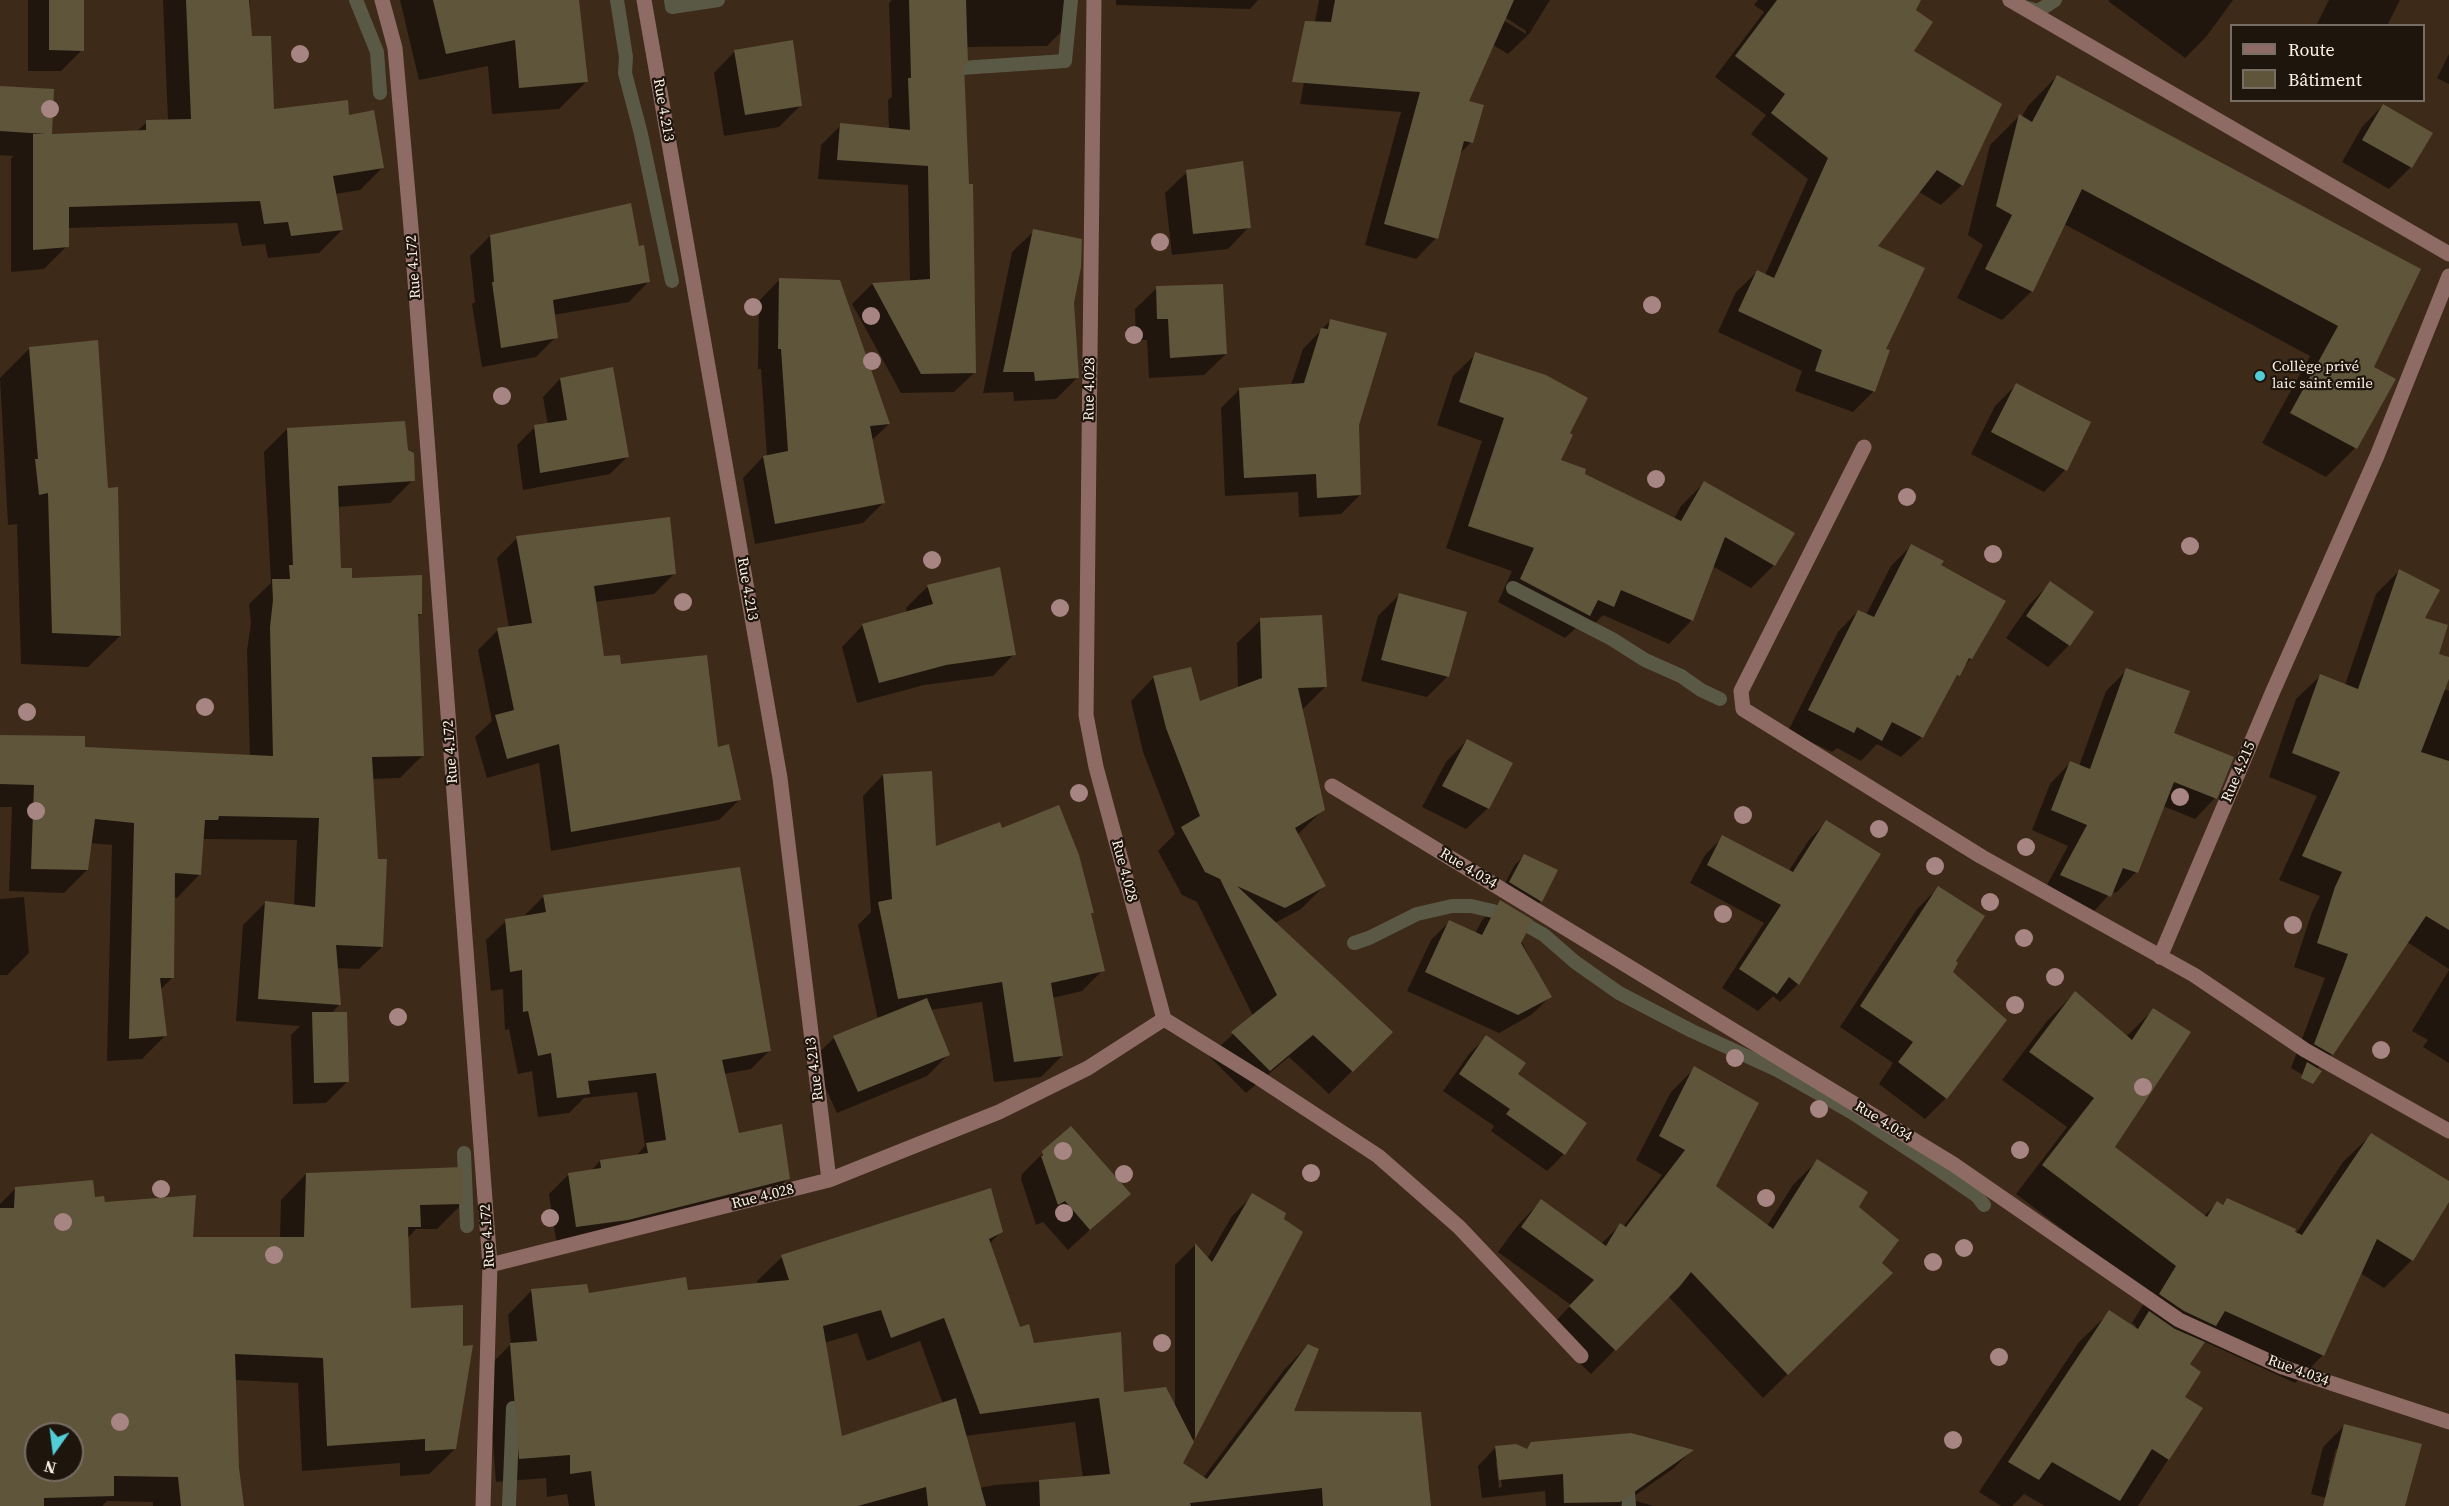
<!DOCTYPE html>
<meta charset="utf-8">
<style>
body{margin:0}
#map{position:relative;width:2449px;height:1506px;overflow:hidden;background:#3e2a19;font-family:"Source Serif 4",serif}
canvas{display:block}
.legend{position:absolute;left:2230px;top:24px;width:195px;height:78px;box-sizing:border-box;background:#1e150d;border:2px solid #776d63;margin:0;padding:8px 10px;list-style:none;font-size:18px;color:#fdf0e5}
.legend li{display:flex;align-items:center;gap:12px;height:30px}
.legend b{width:30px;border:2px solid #776d63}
.north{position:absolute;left:24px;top:1422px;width:60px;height:60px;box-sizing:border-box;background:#1e150d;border:2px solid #776d63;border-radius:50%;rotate:194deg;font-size:16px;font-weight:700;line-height:24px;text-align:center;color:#fdf0e5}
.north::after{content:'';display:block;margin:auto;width:21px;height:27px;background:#52ccd6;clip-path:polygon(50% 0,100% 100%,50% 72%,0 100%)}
</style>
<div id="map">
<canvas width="2449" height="1506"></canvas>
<ul class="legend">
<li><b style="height:8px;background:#8e6c65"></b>Route</li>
<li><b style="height:16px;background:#5f553b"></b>Bâtiment</li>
</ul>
<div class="north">N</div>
</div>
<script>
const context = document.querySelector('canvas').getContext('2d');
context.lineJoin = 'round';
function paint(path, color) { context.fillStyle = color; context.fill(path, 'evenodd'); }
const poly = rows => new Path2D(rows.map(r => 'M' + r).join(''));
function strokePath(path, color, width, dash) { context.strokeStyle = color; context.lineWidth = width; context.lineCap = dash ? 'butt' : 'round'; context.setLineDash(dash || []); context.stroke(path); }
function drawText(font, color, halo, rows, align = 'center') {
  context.font = font + ' "Source Serif 4",serif'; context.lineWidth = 4.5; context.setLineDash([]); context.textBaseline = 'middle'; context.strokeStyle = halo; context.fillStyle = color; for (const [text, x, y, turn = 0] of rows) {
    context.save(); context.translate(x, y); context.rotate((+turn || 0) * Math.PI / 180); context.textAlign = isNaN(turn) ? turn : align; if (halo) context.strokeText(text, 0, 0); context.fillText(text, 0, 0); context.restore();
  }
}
paint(poly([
 [28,0,82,0,82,50,61,71,28,71],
 [163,0,250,0,248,38,273,111,348,117,382,168,360,190,335,194,342,230,319,253,268,258,265,244,242,246,237,223,67,228,67,246,44,269,11,272,11,158,14,156,0,155,0,88,50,135,136,132,147,122,168,121],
 [400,0,536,0,586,82,559,109,492,114,488,66,419,80],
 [892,0,1067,0,1067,26,1047,46,966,47,966,63,963,66,975,372,954,392,901,393,852,304,872,284,910,282,908,185,818,179,821,145,841,125,889,129,888,100,892,97,889,3],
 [1116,0,1258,0,1250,9,1116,5],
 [1319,0,1550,0,1529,34,1508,54,1493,45,1467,102,1471,142,1459,155,1436,238,1416,259,1365,245,1401,112,1300,104],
 [1500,14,1526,31,1526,34,1498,17],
 [1758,0,1917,0,1914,11,1911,51,1962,185,1941,205,1919,192,1876,247,1884,350,1874,391,1853,412,1795,391,1802,371,1718,332,1736,292,1757,272,1765,275,1808,179,1751,134,1766,115,1715,77,1764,12,1754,5],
 [2110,0,2233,0,2206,37,2185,58,2108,1],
 [2329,0,2400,0,2387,26,2316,26],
 [735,51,800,106,779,127,724,136,714,73],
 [2449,54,2449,84,2437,78],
 [2057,76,2419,269,2372,368,2355,448,2326,477,2262,443,2310,356,2064,224,2032,291,2002,320,1957,298,1983,245,1968,235,1990,145,2019,116,2021,118,2028,106],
 [2383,105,2430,134,2411,167,2389,189,2342,162,2362,127],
 [1187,172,1249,227,1228,249,1172,255,1165,193],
 [1034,231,1078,377,1056,399,1014,401,1013,392,983,393,1012,252],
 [490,236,638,248,649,281,629,302,553,315,556,337,536,357,482,367,472,304,475,302,470,256],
 [779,280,889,424,871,441,883,503,863,523,755,544,743,478,763,457,767,457,761,369,758,369,759,301],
 [1157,288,1226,354,1204,375,1149,378,1147,340,1136,340,1135,309],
 [1331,320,1357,425,1360,495,1341,514,1299,517,1298,492,1225,496,1221,408,1240,389,1291,385,1303,349],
 [30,348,106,490,120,636,88,667,21,664,17,524,8,525,0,378],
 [1476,354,1568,433,1559,461,1583,475,1674,519,1681,506,1704,483,1774,565,1751,588,1712,566,1691,621,1669,644,1603,615,1589,629,1579,625,1565,638,1498,602,1512,571,1446,548,1482,441,1437,425,1453,376],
 [560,379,627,457,610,474,523,490,517,445,535,427,548,425,543,397],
 [2016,385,2089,423,2065,470,2044,492,1971,454,1995,406],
 [287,429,406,451,413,480,390,503,337,507,340,569,350,580,421,613,417,617,423,755,400,778,372,779,382,947,359,969,336,968,339,1005,331,1014,347,1082,326,1103,293,1104,291,1035,300,1026,236,1021,243,925,266,902,294,906,297,840,202,839,199,875,177,898,173,897,172,978,160,990,165,1036,142,1059,107,1061,112,845,90,843,87,870,64,893,9,891,12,807,0,807,0,736,83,749,250,757,247,651,251,623,249,604,271,583,264,452],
 [517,538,675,573,654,594,595,602,603,658,620,665,716,748,739,800,719,820,551,851,539,763,487,778,475,737,492,721,478,650,498,630,509,628,497,558],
 [1911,546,1940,565,1971,658,1951,683,1922,737,1901,757,1877,744,1861,761,1837,748,1832,752,1788,731,1838,632,1858,611,1866,615,1891,566],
 [999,569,1014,654,993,676,924,685,857,703,842,647,863,625,907,613,906,608,927,587],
 [2400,570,2437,655,2449,659,2449,672,2443,689,2449,691,2449,969,2407,942,2332,1054,2308,1078,2291,1068,2325,978,2294,967,2312,912,2320,896,2279,880,2317,796,2269,777,2296,699,2320,676,2345,685,2376,594],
 [2050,583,2069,645,2048,667,2006,638,2029,605],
 [1400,594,1448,676,1427,697,1361,681,1378,616],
 [1261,620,1325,687,1302,710,1324,809,1297,835,1324,886,1301,909,1275,923,1391,1032,1329,1094,1289,1057,1246,1093,1209,1056,1253,1016,1197,902,1182,895,1158,851,1175,834,1143,752,1131,701,1154,677,1199,703,1238,688,1237,643],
 [2127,670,2215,798,2195,819,2163,806,2136,872,2116,893,2112,891,2089,917,2041,896,2068,846,2032,830,2050,784,2070,763,2079,766,2106,691],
 [1467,740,1488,808,1466,829,1422,807,1446,762],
 [883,775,934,848,1001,830,1092,912,1090,915,1103,970,1082,991,1052,998,1062,1056,1041,1077,994,1082,982,1002,930,1010,949,1054,927,1076,837,1113,812,1059,834,1038,878,1020,858,925,871,912,863,796],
 [1826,822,1798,984,1780,1002,1773,996,1758,1011,1722,988,1764,923,1690,883,1705,855,1723,837,1788,872,1809,840],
 [1524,856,1556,871,1541,901,1530,912,1500,893,1514,866],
 [739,869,770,1050,751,1069,724,1074,738,1135,788,1178,769,1197,557,1246,549,1194,568,1175,591,1171,600,1161,635,1157,645,1146,637,1092,584,1098,569,1113,538,1117,532,1071,518,1074,509,1029,505,1030,503,989,491,991,486,940,506,921,524,916,543,897],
 [1938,888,1954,962,1951,972,1946,1098,1925,1119,1879,1084,1893,1063,1840,1027,1917,909],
 [24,897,29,953,7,975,0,975,0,899],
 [1501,902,1550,997,1531,1015,1499,1033,1407,991,1431,940,1449,922,1475,934,1482,920],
 [2449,970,2449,1063,2423,1047,2428,1040,2412,1031],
 [2075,993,2126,1037,2153,1010,2113,1148,2204,1216,2217,1203,2221,1206,2227,1200,2293,1238,2343,1162,2371,1135,2449,1182,2449,1200,2412,1260,2384,1288,2360,1273,2323,1355,2295,1383,2203,1341,2188,1364,2183,1398,2201,1409,2138,1506,2045,1506,2024,1494,2012,1506,2001,1506,1979,1492,2079,1342,2110,1312,2134,1328,2136,1326,2132,1323,2149,1295,2016,1194,2067,1127,2002,1080,2047,1021],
 [1486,1037,1516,1075,1564,1154,1547,1171,1491,1131,1494,1126,1443,1091,1469,1054],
 [1695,1068,1714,1186,1767,1226,1793,1185,1817,1161,1857,1207,1880,1263,1867,1296,1763,1398,1668,1296,1591,1374,1546,1331,1571,1305,1498,1252,1518,1225,1541,1201,1601,1244,1620,1225,1623,1227,1662,1175,1636,1160,1671,1092],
 [1043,1153,1129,1194,1068,1250,1043,1222,1036,1225,1021,1179,1022,1174],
 [306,1174,462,1204,437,1229,416,1229,407,1239,410,1310,455,1449,429,1474,400,1476,400,1463,302,1471,298,1383,234,1380,238,1468,242,1506,153,1506,153,1502,107,1501,102,1506,0,1506,0,1204,16,1188,94,1199,191,1239,280,1239,281,1200],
 [36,1434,72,1434,72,1470,36,1470],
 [1253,1195,1301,1232,1181,1464,1203,1478,1284,1370,1308,1345,1291,1412,1317,1412,1323,1506,569,1506,567,1494,547,1497,546,1478,496,1482,487,1368,511,1344,508,1315,532,1290,588,1295,687,1291,759,1285,757,1281,782,1257,1002,1231,989,1244,1019,1329,1033,1345,1123,1394,1175,1409,1175,1265,1195,1245,1207,1259,1232,1216],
 [857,1333,867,1361,920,1341,943,1404,841,1438,824,1343],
 [1075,1422,1083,1478,995,1485,979,1488,965,1436],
 [2345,1425,2393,1506,2359,1506,2311,1494,2323,1447],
 [2336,1449,2339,1449,2331,1480,2328,1480],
 [1532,1444,1691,1451,1674,1468,1620,1506,1546,1506,1545,1491,1482,1498,1478,1466,1496,1447,1526,1450],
 [1496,1462,1499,1462,1502,1487,1499,1488],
 [1636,1501,1654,1506,1630,1506]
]), '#0007');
strokePath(poly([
 [356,0,377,52,380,93],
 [617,0,626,57,625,73,641,134,672,281],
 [671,0,672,7,718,0],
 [2024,7,2038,11,2055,0],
 [946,69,1065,61,1071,0],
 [1513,588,1612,639,1645,660,1681,676,1701,690,1720,699],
 [1354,943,1369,938,1417,914,1452,906,1471,906,1493,911,1521,922,1544,935,1575,962,1619,993,1692,1031,1777,1070,1851,1112,1923,1159,1977,1196,1984,1205],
 [464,1153,467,1226],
 [1627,1478,1629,1506],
 [509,1506,513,1408]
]), '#5a5946', 14);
paint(poly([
 [49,0,84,0,84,51,49,50],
 [186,0,249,0,252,36,271,36,274,109,348,100,349,115,374,110,384,168,333,176,343,230,291,236,288,222,264,224,260,201,69,207,69,247,33,250,33,134,46,134,0,131,0,86,54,89,52,134,146,130,146,120,191,119],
 [433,0,579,0,588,82,519,88,515,40,446,54],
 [909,0,966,0,968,64,964,64,969,184,973,184,976,373,921,374,872,283,930,279,928,166,837,160,840,123,910,130,908,78,911,78],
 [1335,0,1514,0,1469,101,1484,105,1473,143,1464,141,1438,239,1384,224,1420,92,1292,82,1305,21,1331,22],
 [1777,0,1921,0,1916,10,1933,22,1914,51,2002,104,1963,186,1937,170,1878,246,1925,268,1886,349,1890,350,1875,392,1815,371,1822,350,1738,311,1757,270,1774,278,1828,158,1771,113,1785,94,1735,56],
 [793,40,802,106,745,115,734,50],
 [2057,75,2421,269,2374,367,2396,379,2357,449,2290,413,2338,326,2082,189,2033,292,1985,269,2012,215,1996,206,2019,114,2032,122],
 [2383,104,2433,133,2412,168,2362,140],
 [1243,161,1251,228,1193,234,1186,170],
 [631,203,639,246,644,245,650,282,553,300,558,338,501,348,492,282,494,282,490,235],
 [1033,229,1082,239,1081,267,1074,303,1079,378,1035,381,1034,372,1003,372],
 [779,278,840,280,890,424,870,426,885,503,775,524,763,456,788,451,781,349,778,349],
 [1223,284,1227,354,1170,358,1168,319,1157,319,1156,286],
 [1330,319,1387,333,1359,425,1361,495,1317,498,1316,474,1244,478,1239,388,1304,383,1321,328,1328,329],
 [98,340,108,488,118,487,121,636,52,633,48,493,39,495,35,459,38,459,29,347],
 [1475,352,1546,375,1588,398,1570,433,1573,435,1561,460,1586,469,1585,474,1681,521,1704,481,1795,533,1775,566,1725,537,1693,621,1621,590,1614,607,1598,600,1590,616,1520,579,1534,548,1468,526,1504,418,1459,402],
 [613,367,629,457,540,473,534,425,567,420,560,378],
 [2016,383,2091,422,2067,471,1991,432],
 [405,421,408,450,414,453,415,481,338,486,341,568,352,568,352,578,422,575,422,614,418,614,424,756,372,757,378,859,387,859,383,947,336,945,341,1005,258,999,265,901,315,907,319,818,219,816,218,820,205,820,201,875,175,873,174,978,160,978,167,1036,129,1039,134,823,95,819,88,870,31,869,34,785,0,784,0,735,85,736,85,747,273,756,270,627,273,600,272,579,290,579,289,565,293,565,287,428],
 [670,517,676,574,594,586,604,656,620,655,621,664,707,655,718,747,729,744,741,800,571,832,559,744,507,759,495,715,514,710,497,628,532,623,516,536],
 [1911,544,1944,561,1941,565,2006,601,1972,659,1969,658,1960,676,1957,675,1923,738,1892,722,1882,741,1857,727,1854,733,1808,710,1858,610,1874,617],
 [1000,567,1016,655,946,665,879,683,862,624,933,604,927,585],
 [2399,569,2440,590,2425,618,2448,625,2439,654,2449,657,2449,679,2421,752,2449,761,2449,930,2426,916,2333,1055,2314,1044,2348,954,2317,943,2335,887,2342,872,2302,856,2340,772,2292,753,2320,674,2358,689],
 [2050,581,2094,612,2070,646,2026,616],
 [1399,593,1467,612,1449,677,1381,660],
 [1322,615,1327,687,1298,688,1325,810,1295,828,1326,886,1285,908,1237,886,1393,1032,1353,1072,1313,1035,1270,1071,1231,1032,1277,995,1220,879,1205,872,1181,827,1200,816,1166,728,1153,676,1191,667,1200,701,1262,678,1260,618],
 [2126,668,2190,691,2174,733,2234,757,2217,799,2174,782,2138,873,2123,868,2111,897,2060,875,2087,825,2051,810,2070,761,2090,769],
 [1467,739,1513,763,1489,809,1442,786],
 [932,771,936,846,1000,822,1002,828,1059,805,1079,855,1094,913,1091,913,1105,971,1051,983,1063,1056,1014,1062,1002,982,898,999,878,902,892,899,883,774],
 [1826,820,1881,854,1799,985,1789,977,1777,994,1739,969,1781,905,1707,865,1722,835,1793,872],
 [1524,854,1558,870,1542,902,1509,882],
 [740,867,771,1051,722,1060,739,1133,782,1124,790,1179,628,1220,576,1227,568,1173,601,1168,600,1160,648,1153,646,1143,666,1140,656,1073,588,1081,590,1094,557,1098,551,1053,538,1056,528,1011,523,1012,522,970,510,972,505,919,546,912,543,895],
 [1938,886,1985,916,1956,961,1958,963,1953,972,2007,1020,1947,1099,1898,1062,1913,1042,1860,1006],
 [1500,900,1533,920,1521,943,1552,997,1518,1015,1425,972,1449,920,1482,935],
 [2075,991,2132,1040,2153,1008,2191,1032,2115,1147,2207,1217,2217,1201,2223,1205,2227,1198,2296,1229,2295,1232,2302,1235,2371,1133,2449,1181,2449,1202,2413,1261,2377,1239,2324,1356,2225,1311,2216,1326,2184,1311,2159,1294,2176,1266,2042,1165,2094,1098,2029,1052],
 [927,998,950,1055,858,1092,833,1036],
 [312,1012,347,1012,349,1082,314,1083],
 [1486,1035,1526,1063,1518,1074,1587,1123,1565,1155,1506,1114,1510,1109,1459,1074],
 [2307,1062,2322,1071,2313,1084,2301,1078],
 [1694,1066,1759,1103,1716,1186,1773,1229,1817,1159,1868,1192,1859,1207,1899,1240,1882,1263,1893,1273,1788,1375,1691,1272,1680,1286,1616,1351,1569,1306,1594,1280,1521,1227,1541,1199,1606,1246,1620,1223,1626,1227,1685,1150,1659,1136],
 [1071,1126,1131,1194,1090,1230,1065,1201,1058,1205,1041,1156,1043,1156,1042,1151],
 [463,1167,463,1204,420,1205,421,1227,408,1227,411,1308,463,1305,463,1346,473,1345,456,1449,425,1451,425,1439,327,1446,323,1358,235,1354,239,1468,244,1506,181,1506,178,1477,114,1476,114,1496,44,1498,44,1506,0,1506,0,1208,14,1208,15,1187,93,1180,95,1197,104,1196,105,1202,196,1195,193,1237,304,1237,306,1173],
 [36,1434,72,1434,72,1470,36,1470],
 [991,1188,1003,1232,989,1239,1020,1327,1029,1324,1034,1343,1121,1332,1124,1392,1166,1387,1194,1442,1183,1463,1207,1479,1308,1344,1319,1349,1294,1411,1421,1412,1431,1506,1323,1506,1322,1488,1190,1503,1191,1506,1040,1506,1039,1480,1110,1474,1099,1398,980,1414,944,1318,891,1338,881,1310,823,1326,842,1436,956,1398,986,1506,928,1506,926,1487,858,1506,595,1506,591,1471,570,1474,570,1455,519,1459,510,1343,537,1341,531,1289,587,1284,589,1293,686,1277,688,1290,789,1280,781,1255],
 [1252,1193,1286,1213,1284,1219,1303,1232,1195,1439,1195,1243,1212,1262],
 [2109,1310,2138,1329,2149,1311,2175,1329,2205,1342,2190,1364,2201,1372,2185,1397,2203,1408,2169,1460,2152,1449,2120,1501,2052,1462,2039,1480,2008,1462],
 [2344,1424,2422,1444,2405,1506,2323,1506],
 [1631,1433,1694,1450,1620,1502,1564,1503,1563,1474,1499,1480,1495,1446,1516,1444,1527,1449,1531,1442]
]), '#5f553b');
strokePath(poly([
 [382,0,395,48,411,228,490,1265,483,1506],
 [644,0,780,778,829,1180],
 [2010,0,2449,254],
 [1864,447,1741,691,1743,709,1982,857,2194,975,2305,1050,2449,1131],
 [1332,786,1953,1164,2179,1320,2282,1367,2449,1422],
 [2160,957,2273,691,2377,456,2449,276],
 [1164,1019,1259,1078,1378,1156,1459,1227,1581,1356],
 [490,1265,829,1180,999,1112,1088,1068,1164,1019,1096,767,1086,715,1094,0]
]), '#8e6c65', 15);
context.fillStyle = '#a78583';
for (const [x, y] of [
 [300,54],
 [50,109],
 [1160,242],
 [1652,305],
 [753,307],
 [871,316],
 [1134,335],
 [872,361],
 [502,396],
 [1656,479],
 [1907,497],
 [2190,546],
 [1993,554],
 [932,560],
 [683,602],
 [1060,608],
 [205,707],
 [27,712],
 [1079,793],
 [2180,797],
 [36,811],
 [1743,815],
 [1879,829],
 [2026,847],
 [1935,866],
 [1990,902],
 [1723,914],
 [2293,925],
 [2024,938],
 [2055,977],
 [2015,1005],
 [398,1017],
 [2381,1050],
 [1735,1058],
 [2143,1087],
 [1819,1109],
 [2020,1150],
 [1063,1151],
 [1311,1173],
 [1124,1174],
 [161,1189],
 [1766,1198],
 [1064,1213],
 [550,1218],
 [63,1222],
 [1964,1248],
 [274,1255],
 [1933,1262],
 [1162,1343],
 [1999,1357],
 [120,1422],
 [1953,1440]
]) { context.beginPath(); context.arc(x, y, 9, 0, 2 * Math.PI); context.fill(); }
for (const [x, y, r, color] of [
 [2260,376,6,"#52ccd6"]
]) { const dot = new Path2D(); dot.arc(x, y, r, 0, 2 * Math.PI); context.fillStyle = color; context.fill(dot); strokePath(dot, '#1e150d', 2); }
drawText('15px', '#fdf0e5', '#1e150d', [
 ["Rue 4.213",663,110,80],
 ["Rue 4.172",414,267,-94],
 ["Rue 4.028",1090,389,-89],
 ["Rue 4.213",747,589,80],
 ["Rue 4.172",451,752,-94],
 ["Rue 4.215",2239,772,-67],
 ["Rue 4.034",1468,869,31],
 ["Rue 4.028",1124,871,75],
 ["Rue 4.213",815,1069,-97],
 ["Rue 4.034",1883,1122,31],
 ["Rue 4.028",763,1197,-14],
 ["Rue 4.172",488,1236,-94],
 ["Rue 4.034",2298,1371,20]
]);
drawText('15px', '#fdf0e5', '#1e150d', [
 ["Collège privé",2272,367],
 ["laic saint emile",2272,384]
], 'left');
</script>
